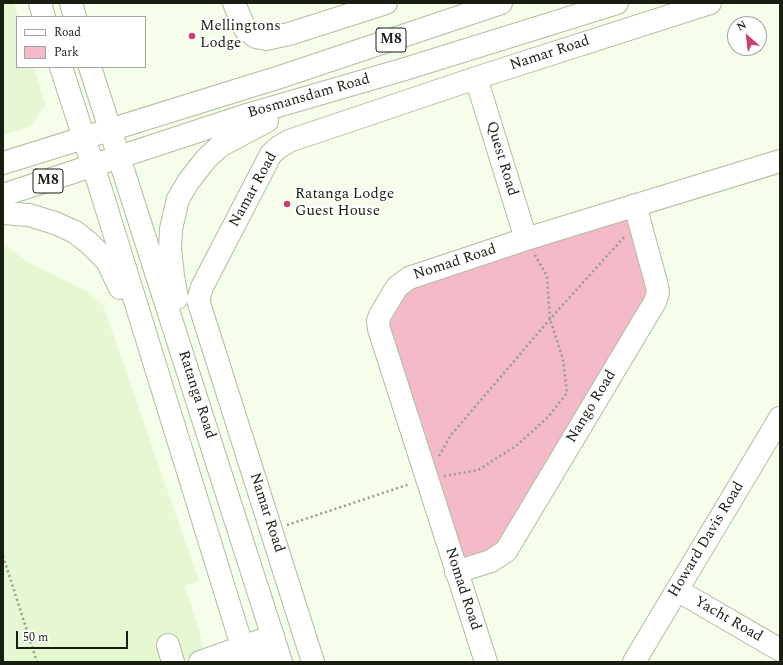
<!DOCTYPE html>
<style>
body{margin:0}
#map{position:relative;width:783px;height:665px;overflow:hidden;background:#f4feea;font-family:Spectral,serif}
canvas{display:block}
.frame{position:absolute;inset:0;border:4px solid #181e12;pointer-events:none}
.legend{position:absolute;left:16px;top:16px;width:130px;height:52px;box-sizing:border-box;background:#fff;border:1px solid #a3a5a0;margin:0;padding:5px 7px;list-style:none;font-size:12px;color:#181e12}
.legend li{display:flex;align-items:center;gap:8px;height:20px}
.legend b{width:20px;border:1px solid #a3a5a0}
.north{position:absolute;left:727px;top:16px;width:40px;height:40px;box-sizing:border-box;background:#fff;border:1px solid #a3a5a0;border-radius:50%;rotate:332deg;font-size:11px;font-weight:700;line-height:16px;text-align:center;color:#181e12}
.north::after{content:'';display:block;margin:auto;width:14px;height:18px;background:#cc3f70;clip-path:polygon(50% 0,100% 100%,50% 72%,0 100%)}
.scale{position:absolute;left:16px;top:631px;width:112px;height:18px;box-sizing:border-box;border:2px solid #181e12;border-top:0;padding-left:5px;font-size:12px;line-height:14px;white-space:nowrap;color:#181e12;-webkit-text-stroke:3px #fff;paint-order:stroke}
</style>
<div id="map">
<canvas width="783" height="665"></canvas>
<div class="frame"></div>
<ul class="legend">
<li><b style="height:5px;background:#fff"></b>Road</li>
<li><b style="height:11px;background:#f5bac7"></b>Park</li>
</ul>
<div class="north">N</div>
<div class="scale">50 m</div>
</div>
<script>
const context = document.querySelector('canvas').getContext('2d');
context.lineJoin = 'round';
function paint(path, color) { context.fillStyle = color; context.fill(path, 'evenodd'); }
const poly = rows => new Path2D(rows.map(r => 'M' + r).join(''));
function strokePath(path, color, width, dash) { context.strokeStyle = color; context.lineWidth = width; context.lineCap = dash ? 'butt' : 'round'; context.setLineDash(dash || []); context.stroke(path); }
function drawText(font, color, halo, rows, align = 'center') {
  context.font = font + ' Spectral,serif'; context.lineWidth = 3.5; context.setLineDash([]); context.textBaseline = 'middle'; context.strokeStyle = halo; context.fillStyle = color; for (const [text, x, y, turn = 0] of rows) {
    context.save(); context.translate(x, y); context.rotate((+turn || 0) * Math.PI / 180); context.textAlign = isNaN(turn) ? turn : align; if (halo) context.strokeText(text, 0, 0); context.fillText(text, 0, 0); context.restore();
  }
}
paint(poly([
 [3,3,14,3,18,17,17,67,34,67,45,105,31,126,3,135],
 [3,244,28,262,85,290,103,305,199,581,185,586,201,636,205,662,3,662]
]), '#e5f8d1');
paint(poly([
 [635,203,660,284,506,552,457,572,384,316,400,286]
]), '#f5bac7');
const minor = poly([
 [234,3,245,29,256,37,266,39,289,34,386,3],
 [476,78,526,239],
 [456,572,491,561,506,551,655,302,658,293,657,286,635,205],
 [677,590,780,650],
 [168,645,173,662],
 [200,662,273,636],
 [251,662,278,653],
 [313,662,198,300,202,287,271,154,279,147,289,141,476,78,710,3],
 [486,662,379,329,378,321,380,315,397,287,409,278,526,239,780,161],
 [634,662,780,418]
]);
const major = poly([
 [40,3,44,17],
 [71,3,75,17],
 [61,67,99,184,247,662],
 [90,67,281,662],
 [3,163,280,77,501,3],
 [3,195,250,114,405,69,617,3],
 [3,213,29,215,55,223,75,232,89,243,107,261,120,288],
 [177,298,173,276,170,249,171,229,178,199,188,182,206,159,220,146,267,121]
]);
strokePath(minor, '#afbe9f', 24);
strokePath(major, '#afbe9f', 24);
strokePath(poly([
 [439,456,451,435,550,319,625,236],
 [444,476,478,470,516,446,548,417,567,393,563,359,550,319,547,276,535,255],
 [287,525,410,484],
 [3,556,37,662]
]), '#959d8c', 2.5, [2, 3]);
strokePath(minor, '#fff', 22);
strokePath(major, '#fff', 22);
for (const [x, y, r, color] of [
 [192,36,4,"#cc3f70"],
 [287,204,4,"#cc3f70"]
]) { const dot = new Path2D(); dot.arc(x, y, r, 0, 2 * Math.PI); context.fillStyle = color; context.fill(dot); strokePath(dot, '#fff', 1.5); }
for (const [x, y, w] of [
 [391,40,30],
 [48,181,30]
]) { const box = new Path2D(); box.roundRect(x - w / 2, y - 12, w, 24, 3); context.fillStyle = '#fff'; context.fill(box); strokePath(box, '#181e12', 1); }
drawText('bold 14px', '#181e12', null, [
 ["M8",391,40],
 ["M8",48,181]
]);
drawText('15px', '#181e12', '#fff', [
 ["Mellingtons",200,27],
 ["Lodge",200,44],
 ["Ratanga Lodge",295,195],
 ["Guest House",295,212]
], 'left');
drawText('15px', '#181e12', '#fff', [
 ["Namar Road",550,54,-18],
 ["Bosmansdam Road",309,97,-16],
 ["Quest Road",501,159,73],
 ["Namar Road",254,190,-61],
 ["Nomad Road",455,263,-18],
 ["Ratanga Road",196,395,72],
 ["Nango Road",592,407,-59],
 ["Namar Road",266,513,72],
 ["Howard Davis Road",707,540,-59],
 ["Nomad Road",462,589,72],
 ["Yacht Road",728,620,30]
]);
</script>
